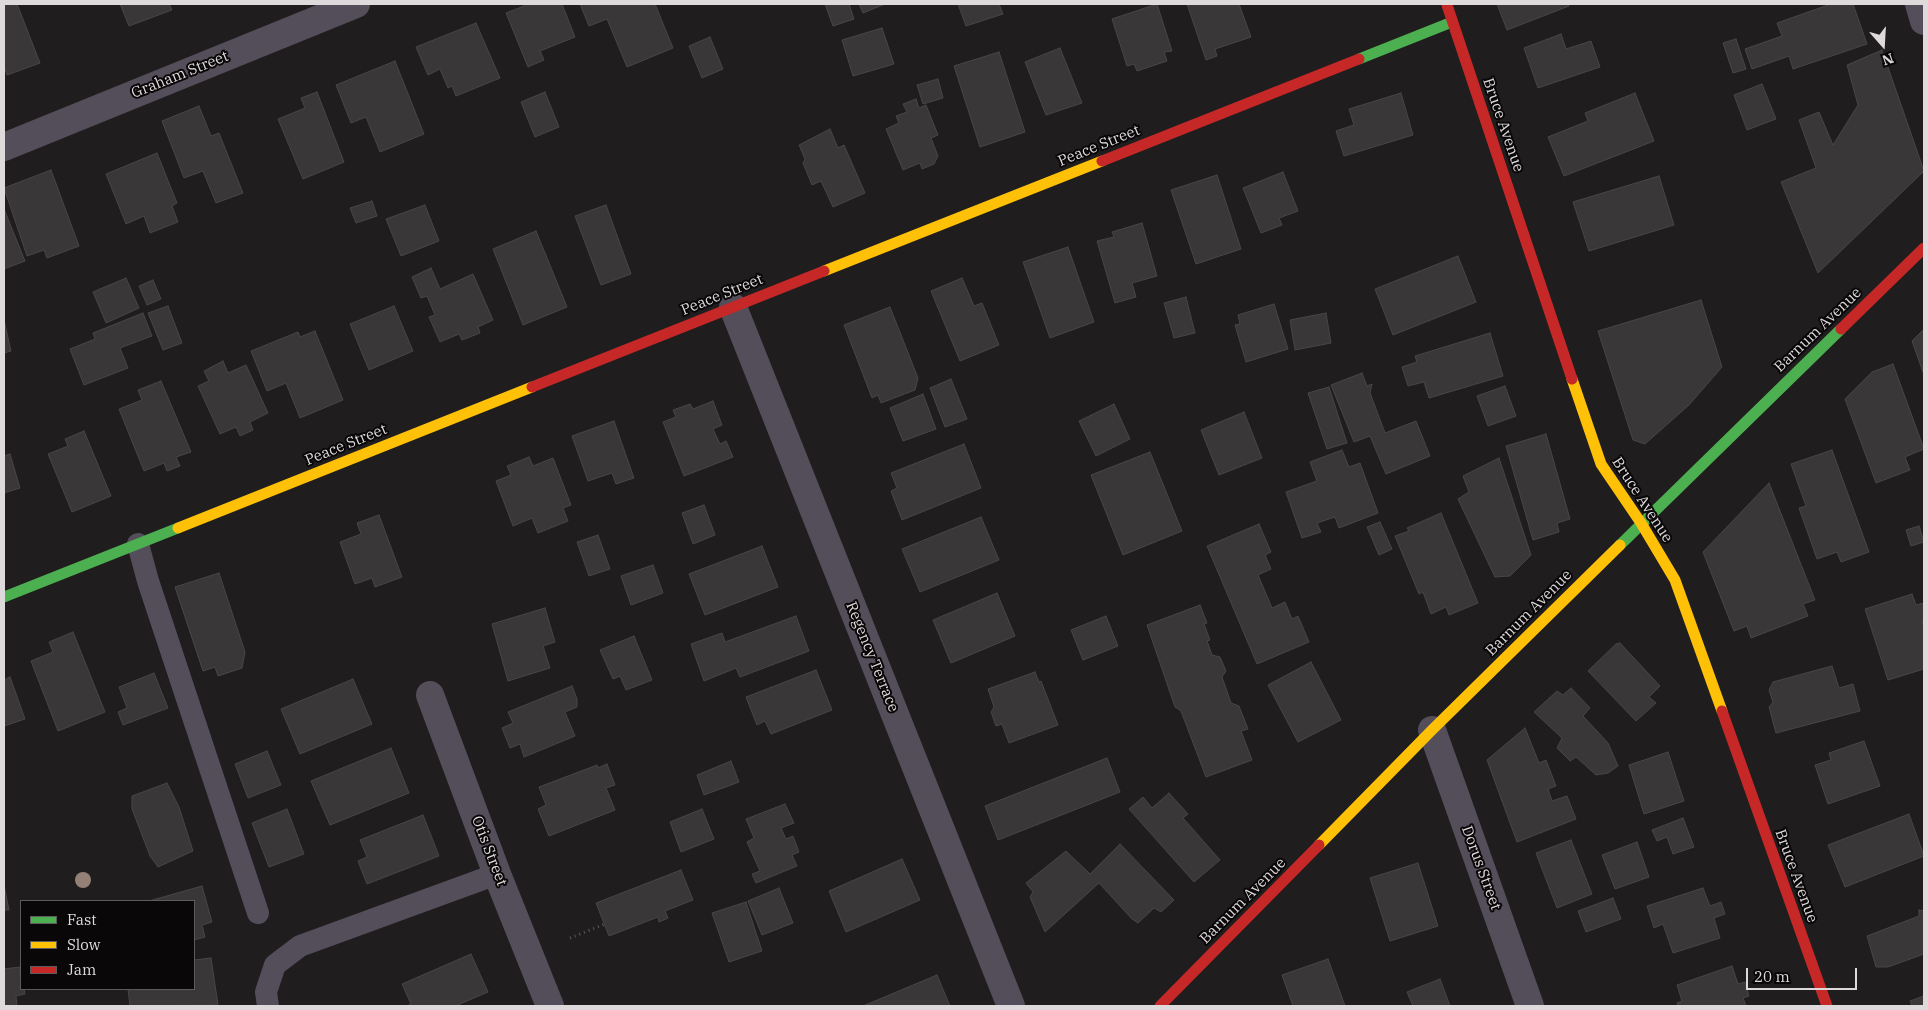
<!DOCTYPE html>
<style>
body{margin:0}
#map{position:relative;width:1928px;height:1010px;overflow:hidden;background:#201d1f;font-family:"IBM Plex Serif",serif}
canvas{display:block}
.frame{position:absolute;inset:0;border:5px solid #dedadc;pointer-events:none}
.legend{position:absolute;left:20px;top:900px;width:175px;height:90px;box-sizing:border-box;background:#090708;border:1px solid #5e5b5d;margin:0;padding:6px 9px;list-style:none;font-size:15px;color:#dedadc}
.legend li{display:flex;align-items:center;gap:10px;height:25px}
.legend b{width:25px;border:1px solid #5e5b5d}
.north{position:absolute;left:1858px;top:20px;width:50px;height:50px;-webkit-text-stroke:4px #090708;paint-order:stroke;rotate:161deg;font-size:14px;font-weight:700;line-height:20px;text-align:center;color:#dedadc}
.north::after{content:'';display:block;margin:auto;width:18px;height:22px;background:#dedadc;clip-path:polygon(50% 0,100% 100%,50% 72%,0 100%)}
.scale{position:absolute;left:1746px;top:968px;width:111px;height:22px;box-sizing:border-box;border:2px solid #dedadc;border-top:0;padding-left:6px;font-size:15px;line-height:18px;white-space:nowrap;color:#dedadc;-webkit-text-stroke:4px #090708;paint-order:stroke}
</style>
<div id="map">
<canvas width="1928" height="1010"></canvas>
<div class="frame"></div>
<ul class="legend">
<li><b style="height:6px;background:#4caf50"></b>Fast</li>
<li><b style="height:6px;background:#ffc107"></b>Slow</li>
<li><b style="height:6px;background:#c62828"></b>Jam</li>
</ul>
<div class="north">N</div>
<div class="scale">20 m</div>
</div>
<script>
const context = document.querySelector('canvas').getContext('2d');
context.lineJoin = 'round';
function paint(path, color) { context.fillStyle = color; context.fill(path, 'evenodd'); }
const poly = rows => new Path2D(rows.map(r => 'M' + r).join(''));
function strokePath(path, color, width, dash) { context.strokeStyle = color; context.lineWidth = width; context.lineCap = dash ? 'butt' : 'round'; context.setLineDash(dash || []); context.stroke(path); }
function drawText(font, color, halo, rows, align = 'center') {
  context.font = font + ' "IBM Plex Serif",serif'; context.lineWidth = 4; context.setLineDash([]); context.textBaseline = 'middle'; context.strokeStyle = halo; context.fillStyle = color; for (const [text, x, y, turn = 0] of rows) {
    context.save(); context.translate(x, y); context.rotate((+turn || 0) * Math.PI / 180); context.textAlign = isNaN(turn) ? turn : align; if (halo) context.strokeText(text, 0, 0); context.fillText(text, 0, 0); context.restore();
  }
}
const building = poly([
 [4,4,17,4,40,63,7,75,4,67,4,4],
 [120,4,169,4,172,10,129,26,120,4],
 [523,4,562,4,575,37,540,51,544,60,528,67,506,13,524,6,523,4],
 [580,4,655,4,673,48,627,67,607,19,589,26,580,4],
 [825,4,849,4,854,19,833,26,825,4],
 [859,4,885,4,863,13,859,4],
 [958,4,999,4,1003,14,966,26,958,4],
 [1157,4,1172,51,1164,52,1167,61,1137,71,1134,64,1127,66,1112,19,1157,4],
 [1187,4,1239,4,1251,37,1215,49,1217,56,1206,60,1187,4],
 [1497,4,1568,4,1569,6,1507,30,1497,4],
 [1831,4,1853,4,1867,44,1793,69,1789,56,1752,69,1745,49,1782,36,1777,23,1831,4],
 [476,23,500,78,456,96,452,86,448,88,440,69,428,75,416,47,476,23],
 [882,28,894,64,853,76,842,40,882,28],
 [1561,34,1566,49,1591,41,1600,67,1538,88,1524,48,1561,34],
 [710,37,723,69,702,78,689,46,710,37],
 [1736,39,1746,69,1733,73,1723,43,1736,39],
 [1060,48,1082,103,1046,115,1025,62,1060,48],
 [1882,50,1924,171,1818,273,1781,182,1816,168,1799,120,1819,112,1833,145,1858,105,1847,65,1882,50],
 [999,52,1025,132,980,147,954,66,999,52],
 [395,61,424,134,380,152,366,117,351,123,336,85,395,61],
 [938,79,943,98,923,104,917,85,938,79],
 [1762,84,1776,119,1747,130,1734,95,1762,84],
 [317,92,344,162,303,179,278,119,305,108,301,98,317,92],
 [545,92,559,127,535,137,521,102,545,92],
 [1401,93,1413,135,1344,156,1336,131,1354,125,1349,109,1401,93],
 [1635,93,1654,141,1564,176,1548,137,1588,121,1585,113,1635,93],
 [916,99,919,108,926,105,938,135,931,138,938,156,934,164,922,169,920,163,903,170,886,129,899,123,896,116,907,112,903,104,916,99],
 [199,106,211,136,219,133,243,193,216,203,203,171,184,178,162,121,199,106],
 [830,129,838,148,844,145,865,193,833,207,821,181,812,185,803,163,805,159,799,145,830,129],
 [157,153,177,203,172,206,178,222,150,233,144,216,126,224,106,174,157,153],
 [51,170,79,246,47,258,44,250,27,256,4,188,51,170],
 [1283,172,1298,211,1279,218,1282,225,1261,233,1243,188,1283,172],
 [1217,175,1241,249,1196,264,1171,190,1217,175],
 [1659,176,1674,225,1589,251,1573,202,1659,176],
 [372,201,377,216,356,223,350,208,372,201],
 [425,205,439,241,401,256,386,219,425,205],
 [606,205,631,274,601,285,575,216,606,205],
 [4,209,25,261,4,269,4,209],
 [1142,223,1157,276,1132,283,1136,297,1115,303,1097,241,1114,237,1112,232,1142,223],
 [536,231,567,307,523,325,493,249,536,231],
 [1068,247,1094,322,1050,338,1023,262,1068,247],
 [1458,256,1476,302,1393,335,1375,289,1458,256],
 [431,268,440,289,473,274,493,320,478,327,480,333,462,340,459,334,440,342,429,317,435,315,427,296,421,298,412,277,431,268],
 [126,278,139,308,106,323,93,292,126,278],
 [962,278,974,306,982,303,999,345,960,361,931,291,962,278],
 [153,280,161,299,147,305,139,286,153,280],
 [1186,297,1195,333,1174,338,1164,303,1186,297],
 [1701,300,1722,367,1689,405,1645,444,1633,440,1598,331,1701,300],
 [1274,304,1288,349,1246,362,1235,325,1240,324,1238,315,1274,304],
 [168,306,182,343,163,350,148,313,168,306],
 [394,306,413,351,369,370,350,324,394,306],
 [890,307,918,378,915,390,881,403,878,395,872,398,844,325,890,307],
 [143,313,152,336,120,348,128,368,84,385,70,349,95,339,93,333,143,313],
 [1326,313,1331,343,1295,350,1290,320,1326,313],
 [4,320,11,351,4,353,4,320],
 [1924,329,1924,375,1912,341,1924,329],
 [315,331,343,400,300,418,286,383,267,391,251,351,298,332,300,337,315,331],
 [1490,333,1503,376,1429,398,1424,382,1408,386,1402,367,1417,362,1415,356,1490,333],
 [223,361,228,373,246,365,268,413,250,422,253,430,240,436,236,427,220,434,198,386,209,381,204,371,223,361],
 [1893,364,1924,449,1905,457,1910,470,1876,483,1845,399,1872,372,1893,364],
 [1362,373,1367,386,1372,384,1370,393,1385,433,1416,421,1430,456,1386,474,1370,436,1354,442,1331,385,1362,373],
 [951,379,967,419,945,427,930,388,951,379],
 [161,381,191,452,176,457,180,466,167,471,164,463,144,471,119,409,142,400,138,390,161,381],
 [1505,386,1516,416,1488,426,1477,396,1505,386],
 [1329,387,1347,443,1327,449,1308,393,1329,387],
 [923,394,936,429,903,441,890,408,923,394],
 [713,401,722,425,713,429,720,444,726,441,733,457,684,476,663,422,676,417,673,410,690,404,693,409,713,401],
 [1114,404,1130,439,1096,456,1079,421,1114,404],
 [1244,412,1262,458,1219,475,1201,430,1244,412],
 [614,421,634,478,616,484,612,473,588,481,572,436,614,421],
 [84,431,111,496,72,512,48,454,68,446,65,439,84,431],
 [1546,434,1570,519,1557,523,1559,532,1533,540,1506,446,1546,434],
 [964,444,981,488,902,520,891,491,897,488,891,473,964,444],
 [1342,450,1349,467,1360,463,1378,513,1339,528,1335,517,1317,523,1321,532,1302,538,1286,492,1317,481,1310,462,1342,450],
 [1832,450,1869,552,1841,562,1837,552,1817,559,1799,508,1806,506,1791,464,1832,450],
 [1150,452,1182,531,1123,555,1091,475,1150,452],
 [10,454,20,488,4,493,4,456,10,454],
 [529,457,533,466,553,458,571,505,563,508,568,521,538,533,532,518,513,526,496,481,511,475,507,466,529,457],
 [1499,458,1531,555,1510,576,1495,577,1458,499,1469,492,1463,476,1499,458],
 [1769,483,1815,600,1803,604,1808,616,1751,638,1747,626,1734,631,1703,552,1769,483],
 [704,505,715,535,693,544,682,513,704,505],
 [1441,513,1478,603,1449,615,1446,607,1431,614,1423,592,1419,594,1395,536,1409,531,1407,528,1441,513],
 [379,515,402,577,375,587,372,578,355,584,340,542,361,534,357,523,379,515],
 [981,517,999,560,920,592,902,549,981,517],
 [1380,522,1392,549,1379,555,1367,527,1380,522],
 [1259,524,1271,552,1265,555,1271,569,1258,575,1272,608,1285,602,1292,619,1298,616,1309,642,1257,664,1207,546,1259,524],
 [1919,526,1924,542,1911,546,1906,530,1919,526],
 [598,535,610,569,589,576,577,542,598,535],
 [762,546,778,587,705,615,689,574,762,546],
 [653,565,663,593,631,605,621,576,653,565],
 [219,573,245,652,242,668,218,676,215,667,203,671,175,587,219,573],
 [997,593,1015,636,951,663,933,620,997,593],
 [1912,594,1916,605,1924,603,1924,620,1922,620,1924,628,1924,669,1888,680,1865,609,1912,594],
 [1200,605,1207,623,1204,624,1210,640,1207,641,1212,655,1220,657,1226,671,1222,677,1231,703,1239,706,1248,729,1241,731,1252,760,1206,777,1181,711,1175,707,1147,625,1200,605],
 [545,608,555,642,543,646,550,668,508,681,492,624,545,608],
 [796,616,809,651,740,677,736,668,704,681,691,644,722,633,725,642,796,616],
 [1106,616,1118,646,1083,660,1071,630,1106,616],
 [73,632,105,712,58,731,31,661,53,652,49,642,73,632],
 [634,636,652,680,626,690,620,676,613,679,600,650,634,636],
 [1620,643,1660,686,1649,697,1656,703,1636,721,1588,671,1616,644,1620,643],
 [1311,662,1341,720,1298,742,1268,685,1311,662],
 [1832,666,1839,688,1853,684,1860,711,1776,733,1769,707,1773,702,1769,690,1773,682,1832,666],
 [816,670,832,710,771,734,765,721,757,725,746,697,816,670],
 [1035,672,1039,682,1041,681,1058,725,1009,743,1002,724,996,726,991,712,994,707,988,689,1035,672],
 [154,673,168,708,123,725,118,712,127,708,119,687,154,673],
 [10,677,25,719,4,726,4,680,10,677],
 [353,679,372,724,300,754,281,709,353,679],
 [572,686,577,699,577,707,565,712,575,736,524,757,520,744,510,748,502,728,513,723,508,712,572,686],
 [1571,688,1590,708,1583,716,1608,743,1618,766,1608,773,1596,775,1576,757,1570,761,1557,748,1562,738,1534,712,1557,691,1563,695,1571,688],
 [1525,728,1539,763,1546,760,1556,786,1548,789,1552,801,1567,796,1576,819,1517,842,1487,760,1525,728],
 [1864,741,1880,786,1828,804,1815,765,1831,760,1829,753,1864,741],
 [391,748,409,793,330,825,311,781,391,748],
 [267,751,281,785,248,798,235,764,267,751],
 [1668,752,1684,801,1644,814,1629,765,1668,752],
 [1107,758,1120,792,998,840,985,806,1107,758],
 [731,761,739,782,704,795,697,775,731,761],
 [607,764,615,785,606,788,615,810,549,836,538,809,546,805,539,787,597,765,598,768,607,764],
 [167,783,179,807,193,851,158,867,150,856,132,809,132,796,167,783],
 [1169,793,1188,814,1183,818,1220,860,1194,882,1129,809,1143,797,1152,808,1169,793],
 [785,804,794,823,781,828,786,839,793,836,799,852,792,855,797,866,756,883,752,874,760,871,747,842,754,838,746,819,785,804],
 [287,809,304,854,269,867,252,823,287,809],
 [702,809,714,839,681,852,670,822,702,809],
 [1909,814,1924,856,1845,887,1828,845,1909,814],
 [423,815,439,856,367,884,358,861,367,857,360,840,423,815],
 [1683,818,1694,847,1673,854,1667,837,1657,841,1652,830,1683,818],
 [1571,840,1592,894,1557,908,1536,853,1571,840],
 [1637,842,1649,877,1615,889,1602,855,1637,842],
 [1120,844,1174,900,1161,912,1154,908,1138,923,1132,919,1099,883,1045,932,1030,897,1033,892,1026,883,1066,851,1090,874,1120,844],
 [902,859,920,900,846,932,829,891,902,859],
 [1418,863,1438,926,1390,941,1370,878,1418,863],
 [681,870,693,900,665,911,668,918,659,922,658,917,609,936,596,903,681,870],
 [4,885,9,910,4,910,4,885],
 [202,886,212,922,202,925,205,937,194,940,194,901,149,901,202,886],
 [779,888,793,923,762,935,748,901,779,888],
 [1703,888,1710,906,1721,902,1725,914,1714,918,1720,938,1673,953,1663,924,1654,928,1647,906,1703,888],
 [1613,898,1621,919,1586,932,1578,911,1613,898],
 [746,902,762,951,729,962,712,913,746,902],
 [1919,910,1924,911,1924,954,1888,967,1876,967,1867,936,1919,916,1919,910],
 [471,954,488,992,455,1006,407,1006,411,1004,402,984,471,954],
 [211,958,218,1005,130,1006,128,989,194,989,194,960,211,958],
 [1328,959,1345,1006,1293,1006,1282,975,1328,959],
 [1732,966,1738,984,1745,982,1749,996,1743,998,1746,1006,1678,1006,1677,1003,1682,1001,1677,985,1732,966],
 [20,967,21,989,24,989,25,994,16,996,17,1006,4,1006,4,969,20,967],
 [937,975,950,1006,863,1006,937,975],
 [1440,979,1450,1006,1413,1006,1407,992,1440,979],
 [1924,996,1924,1006,1912,1006,1910,1001,1924,996]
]);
paint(building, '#393738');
strokePath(building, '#494647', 1);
strokePath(poly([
 [570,938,605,924]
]), '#5c5860', 3, [1, 4]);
strokePath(poly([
 [138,544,148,581,258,913],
 [268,1006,266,992,275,965,300,946,497,874]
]), '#544e5a', 22);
strokePath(poly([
 [1919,4,1924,21],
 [4,147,356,4],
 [733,307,1011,1006],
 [430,695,497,874,550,1006],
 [1432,730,1530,1006]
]), '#544e5a', 28);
strokePath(poly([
 [1359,59,1452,22],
 [1620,545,1841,329],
 [4,597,178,528]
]), '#4caf50', 11);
strokePath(poly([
 [824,271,1102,161],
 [1572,379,1601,464,1641,523,1675,580,1722,711],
 [178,528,532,387],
 [1319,845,1432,730,1620,545]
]), '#ffc107', 11);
strokePath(poly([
 [1447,5,1572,379],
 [1102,161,1359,59],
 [1841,329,1924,248],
 [532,387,824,271],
 [1722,711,1827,1006],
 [1160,1006,1319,845]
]), '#c62828', 11);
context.fillStyle = '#958077';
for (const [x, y] of [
 [83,880]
]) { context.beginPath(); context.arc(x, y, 8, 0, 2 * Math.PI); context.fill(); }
drawText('15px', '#dedadc', '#090708', [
 ["Graham Street",180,75,-22],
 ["Bruce Avenue",1503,125,71],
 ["Peace Street",1099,146,-22],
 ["Peace Street",722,295,-22],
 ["Barnum Avenue",1818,330,-44],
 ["Peace Street",346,445,-22],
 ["Bruce Avenue",1642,500,57],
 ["Barnum Avenue",1529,613,-45],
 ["Regency Terrace",872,657,68],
 ["Otis Street",489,851,69],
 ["Dorus Street",1481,868,70],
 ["Bruce Avenue",1796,876,70],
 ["Barnum Avenue",1243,901,-45]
]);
</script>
